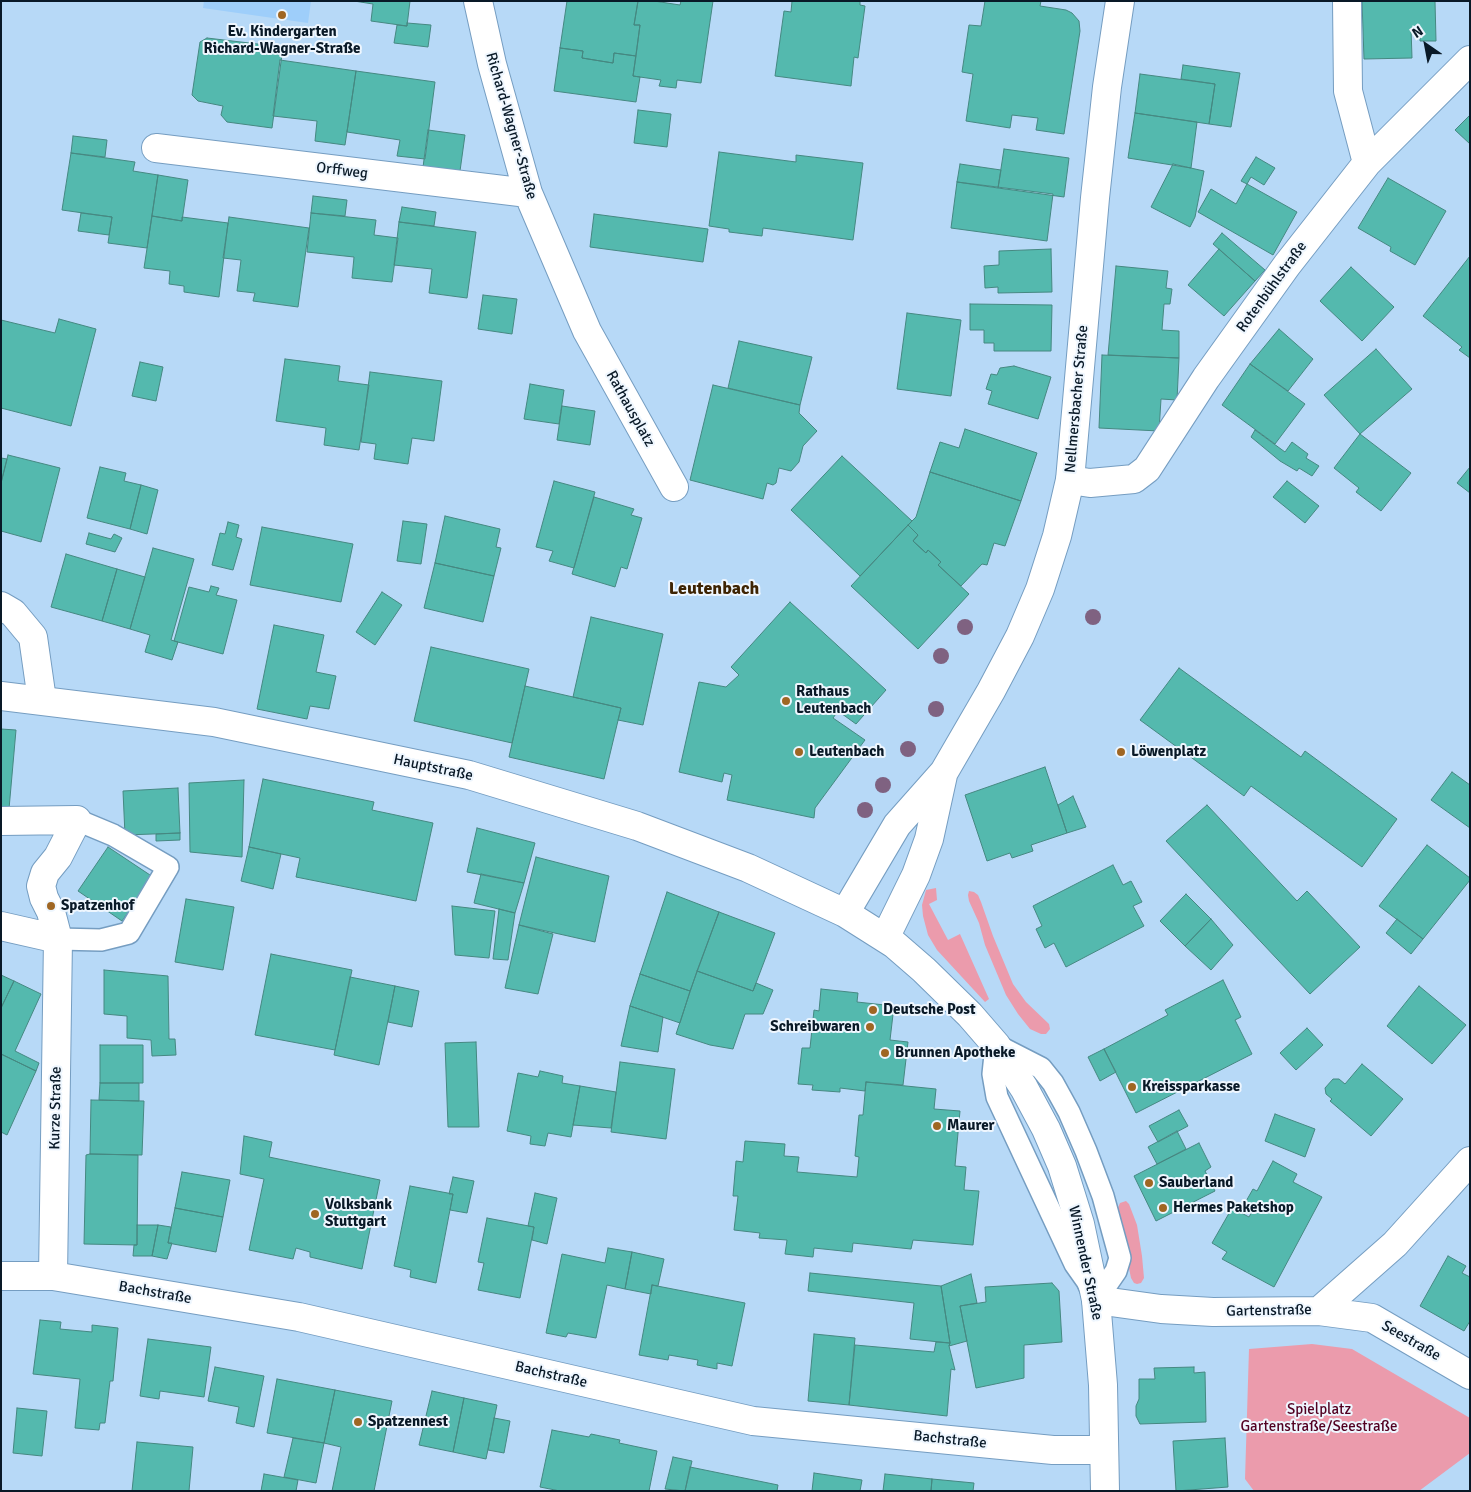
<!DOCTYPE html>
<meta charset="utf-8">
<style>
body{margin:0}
#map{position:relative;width:1471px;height:1492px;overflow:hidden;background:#b7d9f7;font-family:Signika,sans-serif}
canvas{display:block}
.frame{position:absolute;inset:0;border:2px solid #091927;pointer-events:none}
.north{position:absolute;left:1401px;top:20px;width:50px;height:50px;-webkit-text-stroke:4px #eef6fe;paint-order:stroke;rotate:327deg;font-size:14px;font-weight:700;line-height:20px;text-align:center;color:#091927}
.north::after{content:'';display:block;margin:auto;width:18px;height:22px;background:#091927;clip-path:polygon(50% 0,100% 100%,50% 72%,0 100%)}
</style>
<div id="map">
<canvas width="1471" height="1492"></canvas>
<div class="frame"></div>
<div class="north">N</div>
</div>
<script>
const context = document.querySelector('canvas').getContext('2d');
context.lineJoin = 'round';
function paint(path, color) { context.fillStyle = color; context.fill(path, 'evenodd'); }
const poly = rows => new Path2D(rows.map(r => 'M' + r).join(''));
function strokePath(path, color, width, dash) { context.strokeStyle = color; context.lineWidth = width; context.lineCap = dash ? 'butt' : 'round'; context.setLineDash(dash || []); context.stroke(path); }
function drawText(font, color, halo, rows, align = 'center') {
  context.font = font + ' Signika,sans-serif'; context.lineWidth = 4; context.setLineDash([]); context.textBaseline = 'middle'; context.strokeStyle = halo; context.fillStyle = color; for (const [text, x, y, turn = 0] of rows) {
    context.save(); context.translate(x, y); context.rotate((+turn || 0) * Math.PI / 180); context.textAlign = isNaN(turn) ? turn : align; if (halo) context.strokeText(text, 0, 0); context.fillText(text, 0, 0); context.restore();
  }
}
paint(poly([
 [204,1,311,1,308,23,203,8]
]), '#9ecefa');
paint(poly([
 [936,888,937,900,929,904,948,940,960,934,989,999,985,1002,937,950,928,935,923,916,922,905,926,890],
 [969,891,974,892,978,895,981,902,993,936,1013,984,1026,1002,1049,1024,1050,1029,1046,1034,1041,1034,1030,1029,1018,1014,1006,995,985,945,979,923,969,901,968,895],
 [1126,1201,1129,1204,1137,1225,1142,1256,1144,1278,1141,1283,1137,1284,1134,1283,1131,1278,1117,1210,1120,1203],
 [1312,1344,1352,1349,1470,1418,1470,1453,1419,1491,1254,1491,1245,1479,1249,1349]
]), '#eb9bac');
const building = poly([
 [354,1,410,1,407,26,371,21,373,4,354,1],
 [567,1,638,1,634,25,640,25,636,56,614,53,613,63,582,58,583,51,560,48,567,1],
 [638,1,654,1,680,5,681,1,713,1,701,83,677,80,676,88,659,86,661,80,633,76,640,25,634,25,638,1],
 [792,1,860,1,860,5,865,6,858,58,854,57,851,86,775,76,784,11,791,12,792,1],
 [985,1,1041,1,1040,6,1066,10,1072,13,1079,21,1080,31,1064,134,1036,130,1038,118,1012,115,1010,128,966,121,973,74,962,72,969,25,981,26,985,1],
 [1362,1,1435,1,1436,41,1420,41,1420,28,1411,28,1412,58,1364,59,1362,1],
 [407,23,431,25,428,47,394,43,397,25,407,26,407,23],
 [207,38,283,47,272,128,227,122,221,115,223,106,198,101,192,95,200,42,207,38],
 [560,48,583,51,582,58,613,63,614,53,636,56,633,76,640,77,636,102,554,91,560,48],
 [280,60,356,71,345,145,315,141,317,121,273,116,280,60],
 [1183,65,1240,73,1231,127,1209,124,1215,84,1181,79,1183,65],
 [356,71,435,82,425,159,397,156,400,140,347,132,356,71],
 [1140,74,1215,84,1209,124,1135,113,1140,74],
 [638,110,671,114,667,147,634,143,638,110],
 [1135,113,1197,122,1191,168,1128,158,1135,113],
 [1470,115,1470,144,1455,130,1470,115],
 [428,130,465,135,460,171,423,167,428,130],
 [73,136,107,140,105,157,71,153,73,136],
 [1004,149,1069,158,1064,197,998,188,1004,149],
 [719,152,796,162,796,155,863,163,853,240,763,228,762,236,729,232,729,229,709,226,719,152],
 [71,153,135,162,133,171,158,175,147,248,108,243,112,217,62,210,71,153],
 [1256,157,1275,168,1264,185,1251,177,1247,184,1241,181,1256,157],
 [960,164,1001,170,998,188,957,182,960,164],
 [1173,164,1204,171,1195,217,1190,227,1151,207,1173,164],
 [158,175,188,180,182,221,152,216,158,175],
 [1388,178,1446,211,1415,265,1390,251,1391,247,1358,228,1388,178],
 [957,182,1053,194,1047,241,951,228,957,182],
 [1247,184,1297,212,1273,255,1198,212,1211,189,1236,204,1247,184],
 [313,196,347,200,345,216,311,213,313,196],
 [402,207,436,212,434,226,399,222,402,207],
 [81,213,112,217,109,235,78,231,81,213],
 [311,213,376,220,374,235,398,238,392,282,352,278,354,257,307,252,311,213],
 [594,214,708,229,703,262,590,247,594,214],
 [152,216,182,221,182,217,228,223,219,297,184,292,184,286,169,284,170,271,144,268,152,216],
 [229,217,309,228,298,307,253,301,255,293,237,291,241,260,223,258,229,217],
 [399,222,476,232,467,298,429,293,432,269,394,265,399,222],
 [1222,233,1265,270,1255,281,1213,244,1222,233],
 [1051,249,1052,292,998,293,998,287,985,288,984,266,999,265,999,251,1051,249],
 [1219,249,1255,281,1224,316,1188,285,1219,249],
 [1470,256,1470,358,1459,350,1462,347,1423,316,1470,256],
 [1116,266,1168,271,1166,288,1172,289,1170,304,1164,304,1162,330,1179,331,1179,358,1108,355,1116,266],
 [1351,267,1394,307,1362,341,1320,301,1351,267],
 [483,295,517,299,512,334,478,329,483,295],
 [970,304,1052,305,1051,351,994,351,994,343,984,343,984,330,970,330,970,304],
 [907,313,961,320,951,396,897,389,907,313],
 [59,319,96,329,71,426,1,408,1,320,55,333,59,319],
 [1279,329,1313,359,1288,391,1250,364,1279,329],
 [739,341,812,357,800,405,728,388,739,341],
 [1376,349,1412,389,1360,434,1324,395,1376,349],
 [1102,355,1179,358,1177,400,1161,399,1159,431,1099,428,1102,355],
 [285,359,340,366,338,381,369,385,359,450,324,445,326,428,276,421,285,359],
 [140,362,163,367,156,401,132,396,140,362],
 [1250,364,1305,404,1275,444,1222,405,1250,364],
 [1014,366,1051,377,1038,419,988,404,992,391,986,389,991,374,997,375,1000,368,1014,366],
 [370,372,442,381,434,441,412,438,408,464,374,459,376,444,361,442,370,372],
 [530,384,564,390,559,424,524,419,530,384],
 [713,385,800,405,799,413,817,431,803,446,799,462,791,471,779,468,776,483,773,485,767,483,763,499,690,480,713,385],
 [562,406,595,411,590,445,557,440,562,406],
 [965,429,1037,453,1021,501,930,472,940,442,959,448,965,429],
 [1255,430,1285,452,1292,442,1308,454,1306,458,1319,466,1312,476,1299,468,1297,471,1280,461,1251,437,1255,430],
 [1360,434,1411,473,1381,511,1356,492,1359,488,1334,468,1360,434],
 [8,455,60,468,41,542,1,531,1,483,8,455],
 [842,456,912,521,860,576,791,510,842,456],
 [1,458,7,459,1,483,1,458],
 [100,467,126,473,124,481,141,485,130,529,87,518,100,467],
 [1470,467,1470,493,1457,483,1470,467],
 [930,472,1021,501,1005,546,994,543,987,565,982,564,961,586,938,565,941,562,928,550,926,553,913,541,918,535,908,525,916,517,930,472],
 [554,481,595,492,574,568,549,561,553,551,536,547,554,481],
 [1287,481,1319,506,1305,523,1273,497,1287,481],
 [141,485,158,490,147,534,130,529,141,485],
 [594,497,634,509,631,515,642,518,627,569,621,567,615,587,572,574,594,497],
 [445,516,500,529,496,547,501,548,494,576,435,563,445,516],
 [403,521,427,524,421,564,397,561,403,521],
 [228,522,239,525,236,537,242,539,233,570,212,565,220,533,225,534,228,522],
 [908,525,918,535,913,541,926,553,928,550,941,562,938,565,969,594,918,649,851,586,908,525],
 [262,527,353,544,341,602,250,585,262,527],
 [89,533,111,539,114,534,122,538,115,552,86,544,89,533],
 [153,548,194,559,171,640,178,642,172,660,145,652,150,635,130,629,153,548],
 [66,554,117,569,102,621,51,607,66,554],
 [435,563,494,576,483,622,424,608,435,563],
 [117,569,145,577,130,629,102,621,117,569],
 [211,586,219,588,216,595,237,600,223,654,174,641,189,587,209,592,211,586],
 [382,592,402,605,375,645,356,632,382,592],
 [790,602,886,690,856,724,838,711,833,718,865,740,815,808,814,818,727,800,732,775,724,773,722,782,679,772,699,682,726,687,739,675,731,667,790,602],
 [591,617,663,634,643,725,618,720,621,708,573,697,591,617],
 [274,625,324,635,316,672,336,676,329,709,310,706,307,719,257,709,274,625],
 [431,647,529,669,512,743,414,721,431,647],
 [1179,668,1301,757,1305,751,1397,819,1362,867,1251,786,1244,796,1140,720,1179,668],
 [525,686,621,708,604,779,509,757,525,686],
 [1,729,16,730,9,809,1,808,1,729],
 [1045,767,1067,833,1031,845,1033,851,1012,858,1010,853,987,861,965,795,1045,767],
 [1452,772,1470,785,1470,828,1431,800,1452,772],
 [263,779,374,802,372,810,433,823,416,901,296,877,300,858,249,847,263,779],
 [244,780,242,857,190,852,189,783,244,780],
 [178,788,180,833,125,835,123,791,178,788],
 [1073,796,1086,827,1067,833,1058,805,1073,796],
 [1207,805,1297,901,1307,891,1360,947,1310,994,1166,841,1207,805],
 [477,828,535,843,524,883,467,872,477,828],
 [180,833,180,840,156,841,156,834,180,833],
 [1427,845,1470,878,1470,880,1423,939,1379,906,1427,845],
 [108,847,153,877,122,921,78,891,108,847],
 [249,847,281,854,273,889,241,881,249,847],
 [536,857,609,876,595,942,519,925,536,857],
 [1113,865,1123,885,1131,881,1142,902,1133,906,1144,926,1066,967,1054,943,1045,948,1036,929,1042,926,1033,906,1113,865],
 [481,874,524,883,515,913,474,903,481,874],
 [667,892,719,912,690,991,640,974,667,892],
 [1186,894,1211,919,1185,946,1160,921,1186,894],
 [186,899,234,907,223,970,175,962,186,899],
 [452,906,495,911,489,958,455,955,452,906],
 [499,909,515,913,508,960,493,959,499,909],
 [719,912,775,933,753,991,697,971,719,912],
 [1211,919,1233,945,1211,970,1185,946,1211,919],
 [1397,919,1423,939,1411,954,1386,933,1397,919],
 [519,925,553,934,538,994,505,988,519,925],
 [271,954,352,970,335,1050,255,1035,271,954],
 [104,970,168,976,169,1039,175,1039,176,1055,152,1056,151,1040,127,1038,127,1016,104,1014,104,970],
 [697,971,753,991,756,983,773,990,763,1014,745,1014,733,1049,710,1045,676,1034,697,971],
 [640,974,690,991,680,1023,630,1006,640,974],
 [1,975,14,981,1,1008,1,975],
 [350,977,395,986,379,1065,334,1055,350,977],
 [1223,980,1241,1017,1235,1020,1252,1054,1136,1113,1104,1049,1168,1015,1165,1010,1223,980],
 [14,981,41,994,15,1051,39,1063,36,1071,1,1054,1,1008,14,981],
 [395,986,419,991,412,1027,388,1022,395,986],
 [1419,986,1466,1025,1432,1064,1387,1026,1419,986],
 [821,989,858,993,857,1002,894,1006,890,1040,908,1042,903,1085,866,1082,865,1091,840,1088,840,1092,812,1090,813,1085,798,1084,802,1048,810,1048,814,1010,819,1011,821,989],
 [630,1006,663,1017,658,1052,621,1046,630,1006],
 [1307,1028,1323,1045,1296,1070,1280,1053,1307,1028],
 [476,1042,479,1127,448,1127,445,1043,476,1042],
 [100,1045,143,1045,143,1083,100,1083,100,1045],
 [1104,1049,1116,1072,1100,1081,1088,1057,1104,1049],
 [1,1054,36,1071,7,1135,1,1132,1,1054],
 [620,1062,675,1069,666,1139,611,1132,620,1062],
 [1362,1064,1403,1099,1371,1136,1330,1101,1332,1099,1326,1094,1325,1088,1333,1079,1339,1079,1345,1084,1362,1064],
 [540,1071,563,1076,562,1083,580,1086,571,1137,548,1133,545,1146,530,1144,531,1136,507,1131,518,1073,538,1077,540,1071],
 [866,1082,936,1089,934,1109,960,1111,955,1166,966,1167,964,1190,979,1191,973,1245,913,1240,911,1249,853,1243,852,1252,814,1248,813,1257,785,1254,787,1240,759,1238,760,1233,734,1230,738,1196,733,1196,736,1161,743,1162,745,1141,785,1144,784,1156,799,1157,797,1172,857,1177,859,1157,855,1156,859,1115,863,1115,866,1082],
 [100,1083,139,1083,139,1101,99,1100,100,1083],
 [580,1086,616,1092,611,1128,573,1125,580,1086],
 [91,1100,144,1101,142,1155,90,1154,91,1100],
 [1179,1110,1188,1126,1158,1142,1149,1126,1179,1110],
 [1275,1114,1315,1129,1305,1157,1265,1141,1275,1114],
 [1177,1131,1186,1149,1157,1164,1148,1147,1177,1131],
 [244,1136,272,1142,269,1157,380,1180,362,1269,310,1257,310,1252,296,1248,293,1259,249,1250,264,1179,240,1174,244,1136],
 [1199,1143,1211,1167,1205,1171,1215,1191,1156,1221,1134,1176,1199,1143],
 [90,1154,138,1155,137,1245,84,1244,86,1155,90,1154],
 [1273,1161,1297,1174,1293,1182,1322,1197,1274,1287,1222,1259,1227,1252,1212,1243,1232,1208,1249,1217,1254,1208,1245,1203,1253,1189,1257,1191,1273,1161],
 [182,1172,230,1180,223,1217,175,1208,182,1172],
 [453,1177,474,1181,467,1213,450,1210,453,1194,449,1194,453,1177],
 [410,1186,453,1194,436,1283,410,1277,411,1270,394,1266,410,1186],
 [535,1193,557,1198,547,1244,532,1240,534,1227,528,1226,535,1193],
 [175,1208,223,1217,216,1252,168,1243,175,1208],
 [487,1218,534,1227,520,1298,478,1290,484,1263,478,1262,487,1218],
 [137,1225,158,1225,152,1256,133,1256,134,1245,137,1245,137,1225],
 [158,1225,171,1227,168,1243,172,1243,167,1259,152,1256,158,1225],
 [608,1248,632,1252,625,1289,607,1285,596,1338,568,1333,566,1337,546,1333,562,1254,605,1263,608,1248],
 [632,1252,664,1259,658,1286,652,1285,651,1294,625,1289,632,1252],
 [1448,1256,1466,1266,1462,1273,1470,1277,1470,1321,1464,1331,1420,1306,1448,1256],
 [810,1273,941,1286,950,1343,910,1339,914,1303,808,1291,810,1273],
 [971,1274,977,1303,960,1306,967,1341,949,1346,950,1343,941,1286,971,1274],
 [1052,1283,1059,1291,1062,1342,1024,1345,1024,1378,976,1388,960,1306,986,1302,985,1287,1052,1283],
 [652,1285,745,1303,732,1366,717,1363,717,1369,697,1365,698,1360,669,1355,668,1360,639,1355,652,1285],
 [40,1320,61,1322,60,1329,92,1332,92,1325,118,1328,113,1381,110,1381,105,1423,100,1423,99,1430,75,1428,80,1379,33,1374,40,1320],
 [814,1334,855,1338,849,1405,808,1401,814,1334],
 [148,1339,211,1347,204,1397,160,1391,159,1399,140,1396,148,1339],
 [936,1342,950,1343,949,1346,955,1370,951,1369,947,1416,849,1405,855,1345,934,1352,936,1342],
 [215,1367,264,1376,254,1427,236,1423,239,1407,208,1401,215,1367],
 [1194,1367,1194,1373,1205,1372,1206,1422,1140,1424,1136,1416,1136,1406,1139,1399,1139,1379,1155,1379,1154,1368,1194,1367],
 [277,1379,335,1390,324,1443,267,1433,277,1379],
 [335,1390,392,1401,374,1491,332,1491,341,1447,324,1443,335,1390],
 [432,1391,464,1398,453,1452,419,1445,432,1391],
 [464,1398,497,1405,486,1459,453,1452,464,1398],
 [17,1408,47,1411,42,1456,13,1453,17,1408],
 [494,1418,510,1421,504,1453,488,1450,494,1418],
 [552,1430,589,1437,591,1434,620,1440,619,1443,657,1451,649,1491,560,1491,540,1487,552,1430],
 [293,1438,324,1443,316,1483,284,1477,293,1438],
 [1225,1438,1228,1487,1176,1491,1173,1441,1225,1438],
 [137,1442,193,1447,189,1491,132,1491,137,1442],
 [673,1457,692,1461,685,1491,665,1489,673,1457],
 [690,1467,778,1485,777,1491,685,1491,690,1467],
 [814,1473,862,1480,860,1491,812,1491,814,1473],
 [264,1474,298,1480,296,1491,261,1491,264,1474],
 [885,1474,932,1479,931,1491,883,1491,885,1474],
 [932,1479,974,1483,973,1491,931,1491,932,1479]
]);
paint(building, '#54b9ae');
strokePath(building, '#458881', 1);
const lane = poly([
 [58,939,101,940,129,933,168,867,113,835,77,820],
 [996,1045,1041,1068,1053,1083,1069,1112,1086,1151,1103,1196,1120,1258,1116,1271,1096,1300,1087,1281,1075,1264,997,1097,993,1074,996,1045]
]);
const street = poly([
 [478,1,492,64,528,193,587,331,674,487],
 [1347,1,1348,91,1367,163],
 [156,148,528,193],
 [1070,480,1090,483,1134,479,1147,469,1206,378,1287,265,1367,163,1470,60],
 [1,606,13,613,33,637,42,700],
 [1,821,77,820,58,857,45,873,41,886,44,898,51,912,58,939,53,1276],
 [1,926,58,939],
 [1,1276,53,1276,299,1317,753,1421,1053,1450,1104,1450],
 [1096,1300,1161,1309,1213,1312,1319,1311,1372,1318,1470,1375],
 [1319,1311,1395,1244,1470,1161]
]);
const secondary = poly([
 [1,696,214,722,469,775,637,826,748,868,845,913,894,944,924,970,970,1015,996,1045,1024,1088,1046,1129,1062,1166,1080,1224,1096,1300,1103,1385,1105,1491],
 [845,913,897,825,944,772,991,691,1020,636,1040,589,1057,536,1070,480,1095,198,1107,87,1120,1],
 [885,938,916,875,929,839,943,775]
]);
strokePath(lane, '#759dc1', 24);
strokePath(street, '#759dc1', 30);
strokePath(secondary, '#759dc1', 30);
strokePath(lane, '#fff', 21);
strokePath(street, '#fff', 28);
strokePath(secondary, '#fff', 28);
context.fillStyle = '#7f6281';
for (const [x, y] of [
 [1093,617],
 [965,627],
 [941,656],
 [936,709],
 [908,749],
 [883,785],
 [865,810]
]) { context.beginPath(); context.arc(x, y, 8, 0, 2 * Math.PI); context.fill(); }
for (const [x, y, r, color] of [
 [282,15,5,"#9f6623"],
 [786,701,5,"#9f6623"],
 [799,752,5,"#9f6623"],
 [1121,752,5,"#9f6623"],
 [51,906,5,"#9f6623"],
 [873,1010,5,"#9f6623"],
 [870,1027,5,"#9f6623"],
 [885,1053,5,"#9f6623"],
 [1132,1087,5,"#9f6623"],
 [937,1126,5,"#9f6623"],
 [1149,1183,5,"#9f6623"],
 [1163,1208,5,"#9f6623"],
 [315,1214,5,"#9f6623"],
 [358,1422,5,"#9f6623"]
]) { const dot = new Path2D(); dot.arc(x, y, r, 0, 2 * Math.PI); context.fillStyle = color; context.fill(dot); strokePath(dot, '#eef6fe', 2); }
drawText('bold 15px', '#091927', '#eef6fe', [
 ["Ev. Kindergarten",282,32,"center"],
 ["Richard-Wagner-Straße",282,49,"center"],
 ["Rathaus",796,692],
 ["Leutenbach",796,709],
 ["Leutenbach",809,752],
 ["Löwenplatz",1131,752],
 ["Spatzenhof",61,906],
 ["Deutsche Post",883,1010],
 ["Schreibwaren",860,1027,"right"],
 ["Brunnen Apotheke",895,1053],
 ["Kreissparkasse",1142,1087],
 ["Maurer",947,1126],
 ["Sauberland",1159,1183],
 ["Volksbank",325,1205],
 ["Stuttgart",325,1222],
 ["Hermes Paketshop",1173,1208],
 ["Spatzennest",368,1422]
], 'left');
drawText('15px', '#091927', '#eef6fe', [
 ["Richard-Wagner-Straße",511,126,74],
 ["Orffweg",342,171,7],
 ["Rotenbühlstraße",1272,287,-54],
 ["Nellmersbacher Straße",1077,399,-85],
 ["Rathausplatz",630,409,61],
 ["Hauptstraße",433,768,12],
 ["Kurze Straße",56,1108,-89],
 ["Winnender Straße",1085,1263,78],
 ["Bachstraße",155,1293,10],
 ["Gartenstraße",1269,1311,-1],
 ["Seestraße",1411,1341,30],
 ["Bachstraße",551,1375,13],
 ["Bachstraße",950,1440,6]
]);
drawText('15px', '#520021', '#eef6fe', [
 ["Spielplatz",1319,1410],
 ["Gartenstraße/Seestraße",1319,1427]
]);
drawText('bold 18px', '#3e2403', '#eef6fe', [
 ["Leutenbach",714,589]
]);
</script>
